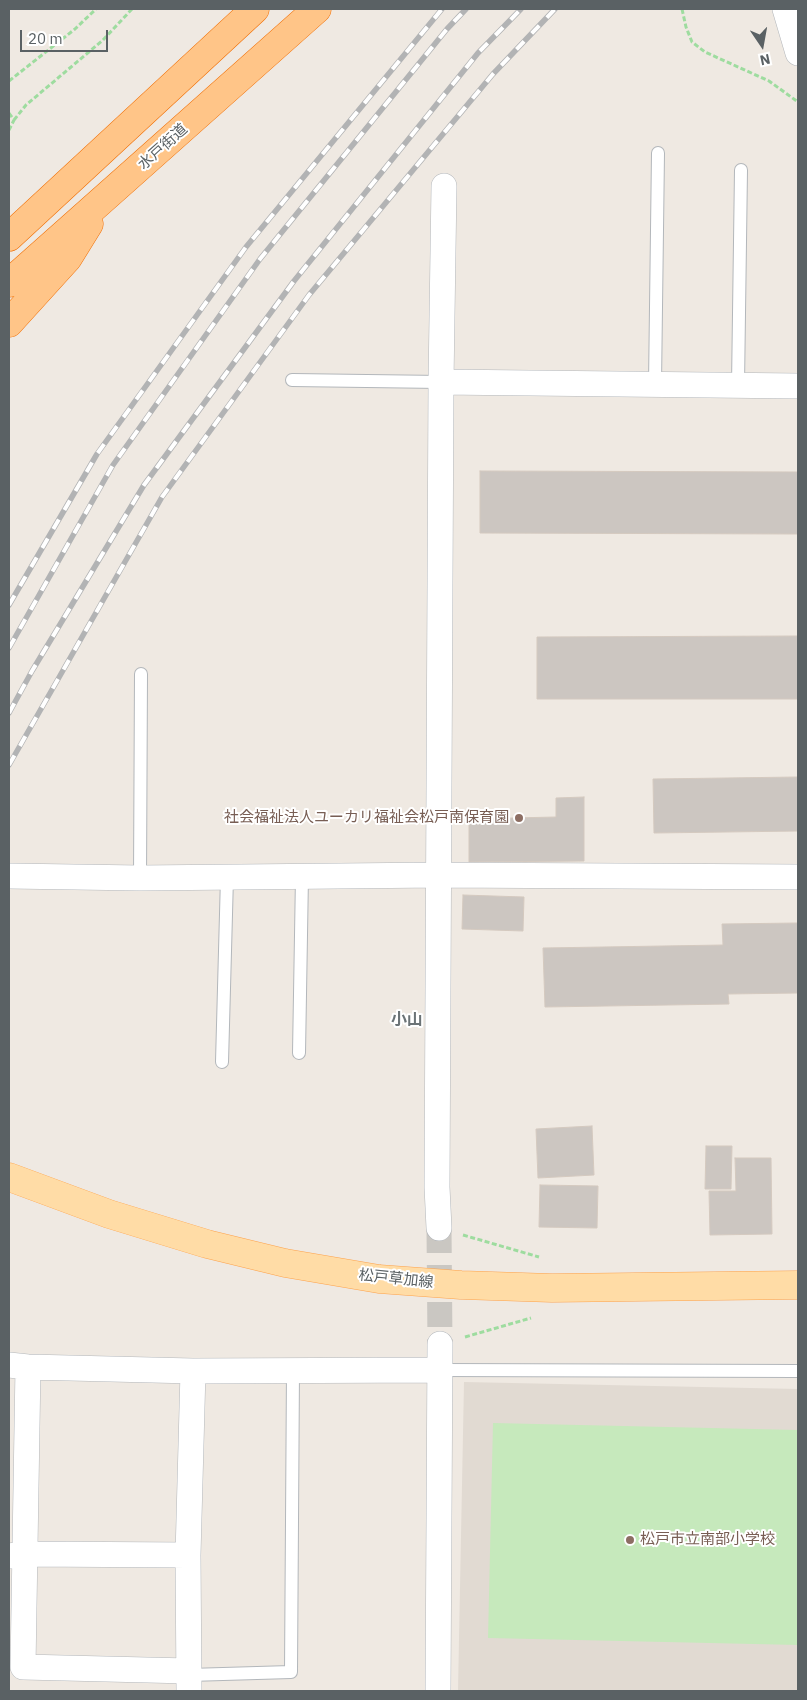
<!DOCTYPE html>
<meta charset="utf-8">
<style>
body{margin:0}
#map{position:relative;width:807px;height:1700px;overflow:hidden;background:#efe9e2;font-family:"IBM Plex Sans",sans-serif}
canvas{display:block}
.frame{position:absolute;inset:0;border:10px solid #5a6164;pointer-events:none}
.north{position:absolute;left:737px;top:20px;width:50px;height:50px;-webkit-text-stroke:4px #fff;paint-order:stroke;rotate:168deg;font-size:14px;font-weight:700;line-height:20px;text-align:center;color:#5a6164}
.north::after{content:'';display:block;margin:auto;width:18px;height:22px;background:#5a6164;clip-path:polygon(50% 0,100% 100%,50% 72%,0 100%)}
.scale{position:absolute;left:20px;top:30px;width:88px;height:22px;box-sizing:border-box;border:2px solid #5a6164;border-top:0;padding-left:6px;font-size:15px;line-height:18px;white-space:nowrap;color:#5a6164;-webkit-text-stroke:4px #fff;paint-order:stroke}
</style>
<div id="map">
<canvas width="807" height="1700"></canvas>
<div class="frame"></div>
<div class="north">N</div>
<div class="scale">20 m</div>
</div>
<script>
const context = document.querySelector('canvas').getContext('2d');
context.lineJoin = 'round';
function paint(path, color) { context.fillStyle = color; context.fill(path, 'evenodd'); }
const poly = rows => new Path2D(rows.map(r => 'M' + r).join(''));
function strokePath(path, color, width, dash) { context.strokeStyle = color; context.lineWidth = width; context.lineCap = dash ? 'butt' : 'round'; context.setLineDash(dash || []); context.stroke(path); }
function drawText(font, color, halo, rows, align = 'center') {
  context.font = font + ' "IBM Plex Sans","Noto Sans JP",sans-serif'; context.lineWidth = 4; context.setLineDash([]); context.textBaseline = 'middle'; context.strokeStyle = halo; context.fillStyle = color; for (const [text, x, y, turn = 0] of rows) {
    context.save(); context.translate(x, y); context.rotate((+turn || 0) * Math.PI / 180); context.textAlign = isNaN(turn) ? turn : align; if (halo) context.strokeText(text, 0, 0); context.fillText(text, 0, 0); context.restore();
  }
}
paint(poly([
 [464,1382,798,1389,798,1691,458,1691]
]), '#e1dad2');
paint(poly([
 [493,1423,798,1430,798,1645,488,1638]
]), '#c6e9bc');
const building = poly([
 [480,471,798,472,798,534,480,533,480,471],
 [798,636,798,699,537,699,537,637,798,636],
 [798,777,798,831,654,833,653,779,798,777],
 [584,797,584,861,469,862,469,819,556,817,556,798,584,797],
 [463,895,524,897,523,931,462,929,463,895],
 [798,923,798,993,728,994,729,1004,545,1007,543,948,723,945,722,924,798,923],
 [592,1126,594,1175,538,1178,536,1129,592,1126],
 [706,1146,732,1146,731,1189,705,1189,706,1146],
 [735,1158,771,1158,772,1234,710,1235,709,1191,736,1191,735,1158],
 [540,1185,598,1186,597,1228,539,1227,540,1185]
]);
paint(building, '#ccc6c1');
strokePath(building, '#d4c9bf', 1);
strokePath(poly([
 [439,1228,440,1344]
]), '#cac7c2', 25, [25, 12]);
const lane = poly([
 [292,380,441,382],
 [655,384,658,153],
 [738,385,741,170],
 [140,878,141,674],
 [299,1053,302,876],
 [222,1062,227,877],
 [440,1370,798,1371],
 [189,1675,291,1672,293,1370]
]);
const street = poly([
 [785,9,798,53],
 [441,382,798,386],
 [9,876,140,878,439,875,798,877],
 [439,1228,437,1187,441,382,444,186],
 [9,1365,28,1367,193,1371,440,1370],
 [28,1367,23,1667,189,1671],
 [9,1556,25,1554,188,1555],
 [189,1691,188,1555,193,1371],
 [438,1691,440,1344]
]);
const primary = poly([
 [9,1177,109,1214,207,1244,285,1263,379,1279,461,1285,552,1288,798,1285]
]);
const highway = poly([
 [9,237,255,9],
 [9,283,317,9],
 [9,323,68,258,89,224]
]);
strokePath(lane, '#b3b7bb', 14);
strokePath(street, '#b3b7bb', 26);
strokePath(primary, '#fda24c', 29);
strokePath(highway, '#f06d00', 29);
strokePath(poly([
 [682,9,686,27,692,42,705,52,769,81,798,102],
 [9,81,75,29,96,9],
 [9,113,14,120,9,130],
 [14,120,26,105,103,40,132,9],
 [463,1235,539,1257],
 [465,1337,531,1318]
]), '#9edc9f', 3, [5, 2.5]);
strokePath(lane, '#fff', 12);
strokePath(street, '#fff', 25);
strokePath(primary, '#ffdca6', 28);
strokePath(highway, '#ffc588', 28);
const rail = poly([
 [9,605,97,454,246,247,442,9],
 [9,648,113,465,260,259,447,29,466,9],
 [9,713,32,671,144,485,294,281,478,53,521,9],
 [9,765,162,497,309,295,493,74,555,9]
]);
strokePath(rail, '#b2b3b4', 5.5);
strokePath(rail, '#fff', 4, [11]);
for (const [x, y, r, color] of [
 [519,818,5,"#8d6e63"],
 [630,1540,5,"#8d6e63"]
]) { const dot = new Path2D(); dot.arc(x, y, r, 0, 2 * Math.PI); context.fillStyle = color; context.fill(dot); strokePath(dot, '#fff', 2); }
drawText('15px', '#5a6164', '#fff', [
 ["水戸街道",163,147,-42],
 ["松戸草加線",396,1279,6]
]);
drawText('15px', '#785e54', '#fff', [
 ["社会福祉法人ユーカリ福祉会松戸南保育園",509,818],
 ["松戸市立南部小学校",640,1540,"left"]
], 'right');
drawText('bold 16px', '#6b7376', '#fff', [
 ["小山",407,1020]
]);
</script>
